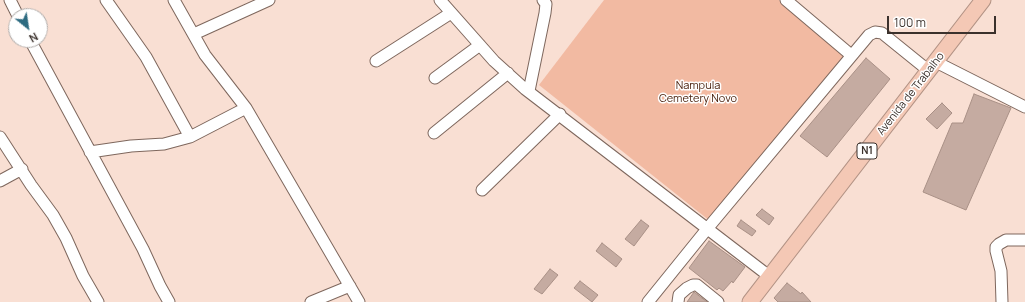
<!DOCTYPE html>
<style>
body{margin:0}
#map{position:relative;width:1025px;height:302px;overflow:hidden;background:#f9dfd3;font-family:Manrope,sans-serif}
canvas{display:block}
.north{position:absolute;left:8px;top:8px;width:40px;height:40px;box-sizing:border-box;background:#fff;border:1px solid #b1adab;border-radius:50%;rotate:150deg;font-size:11px;font-weight:700;line-height:16px;text-align:center;color:#3b312c}
.north::after{content:'';display:block;margin:auto;width:14px;height:18px;background:#2d6b81;clip-path:polygon(50% 0,100% 100%,50% 72%,0 100%)}
.scale{position:absolute;left:887px;top:16px;width:109px;height:18px;box-sizing:border-box;border:2px solid #3b312c;border-top:0;padding-left:5px;font-size:12px;line-height:14px;white-space:nowrap;color:#3b312c;-webkit-text-stroke:3px #fff;paint-order:stroke}
</style>
<div id="map">
<canvas width="1025" height="302"></canvas>
<div class="north">N</div>
<div class="scale">100 m</div>
</div>
<script>
const context = document.querySelector('canvas').getContext('2d');
context.lineJoin = 'round';
function paint(path, color) { context.fillStyle = color; context.fill(path, 'evenodd'); }
const poly = rows => new Path2D(rows.map(r => 'M' + r).join(''));
function strokePath(path, color, width, dash) { context.strokeStyle = color; context.lineWidth = width; context.lineCap = dash ? 'butt' : 'round'; context.setLineDash(dash || []); context.stroke(path); }
function drawText(font, color, halo, rows, align = 'center') {
  context.font = font + ' Manrope,sans-serif'; context.lineWidth = 3; context.setLineDash([]); context.textBaseline = 'middle'; context.strokeStyle = halo; context.fillStyle = color; for (const [text, x, y, turn = 0] of rows) {
    context.save(); context.translate(x, y); context.rotate((+turn || 0) * Math.PI / 180); context.textAlign = isNaN(turn) ? turn : align; if (halo) context.strokeText(text, 0, 0); context.fillText(text, 0, 0); context.restore();
  }
}
paint(poly([
 [604,0,779,0,845,56,715,225,539,85]
]), '#f2baa2');
const building = poly([
 [866,58,890,79,827,157,800,136,866,58],
 [974,94,1011,108,966,210,923,192,952,123,963,123,974,94],
 [942,103,952,113,937,129,926,119,942,103],
 [762,209,774,218,769,225,756,215,762,209],
 [641,220,649,226,634,246,625,239,641,220],
 [741,220,756,231,752,236,737,226,741,220],
 [709,241,745,267,733,283,732,281,723,291,719,288,717,290,689,268,709,241],
 [602,243,622,259,616,267,596,251,602,243],
 [550,269,558,275,542,294,534,289,550,269],
 [580,281,598,295,592,302,574,288,580,281],
 [787,283,801,294,802,292,811,302,778,302,774,298,787,283],
 [694,292,707,302,687,302,694,292]
]);
paint(building, '#c5aba1');
strokePath(building, '#a99086', 1);
const minor = poly([
 [10,0,18,16],
 [106,0,146,57,190,137],
 [174,0,205,55,246,108,359,302],
 [440,0,494,61,525,89,769,276],
 [786,0,851,55],
 [194,34,269,0],
 [30,40,143,249,160,286,169,302],
 [376,61,451,13],
 [936,62,1025,107],
 [435,78,480,45],
 [529,91,545,13,546,4,543,0],
 [434,133,508,73],
 [0,137,31,185,53,215,66,238,83,276,98,302],
 [90,152,131,146,164,144,190,137,246,108],
 [0,181,22,169],
 [482,190,560,114],
 [311,302,350,286],
 [648,302,707,229,869,35,875,32,882,33,929,71],
 [678,302,679,295,687,288,693,285,697,285,718,302],
 [1002,302,1001,271,996,251,996,247,999,244,1006,240,1025,240]
]);
const highway = poly([
 [750,302,983,0]
]);
strokePath(minor, '#7e675d', 13);
strokePath(highway, '#b39385', 17);
strokePath(minor, '#fff', 11);
strokePath(highway, '#f4c8b5', 15);
for (const [x, y, w] of [
 [867,151,20]
]) { const box = new Path2D(); box.roundRect(x - w / 2, y - 8, w, 16, 3); context.fillStyle = '#fff'; context.fill(box); strokePath(box, '#3b312c', 1); }
drawText('bold 10px', '#3b312c', null, [
 ["N1",867,151]
]);
drawText('11px', '#481f0b', '#fff', [
 ["Nampula",698,86],
 ["Cemetery Novo",698,99]
]);
drawText('11px', '#3b312c', '#fff', [
 ["Avenida de Trabalho",911,94,-52]
]);
</script>
